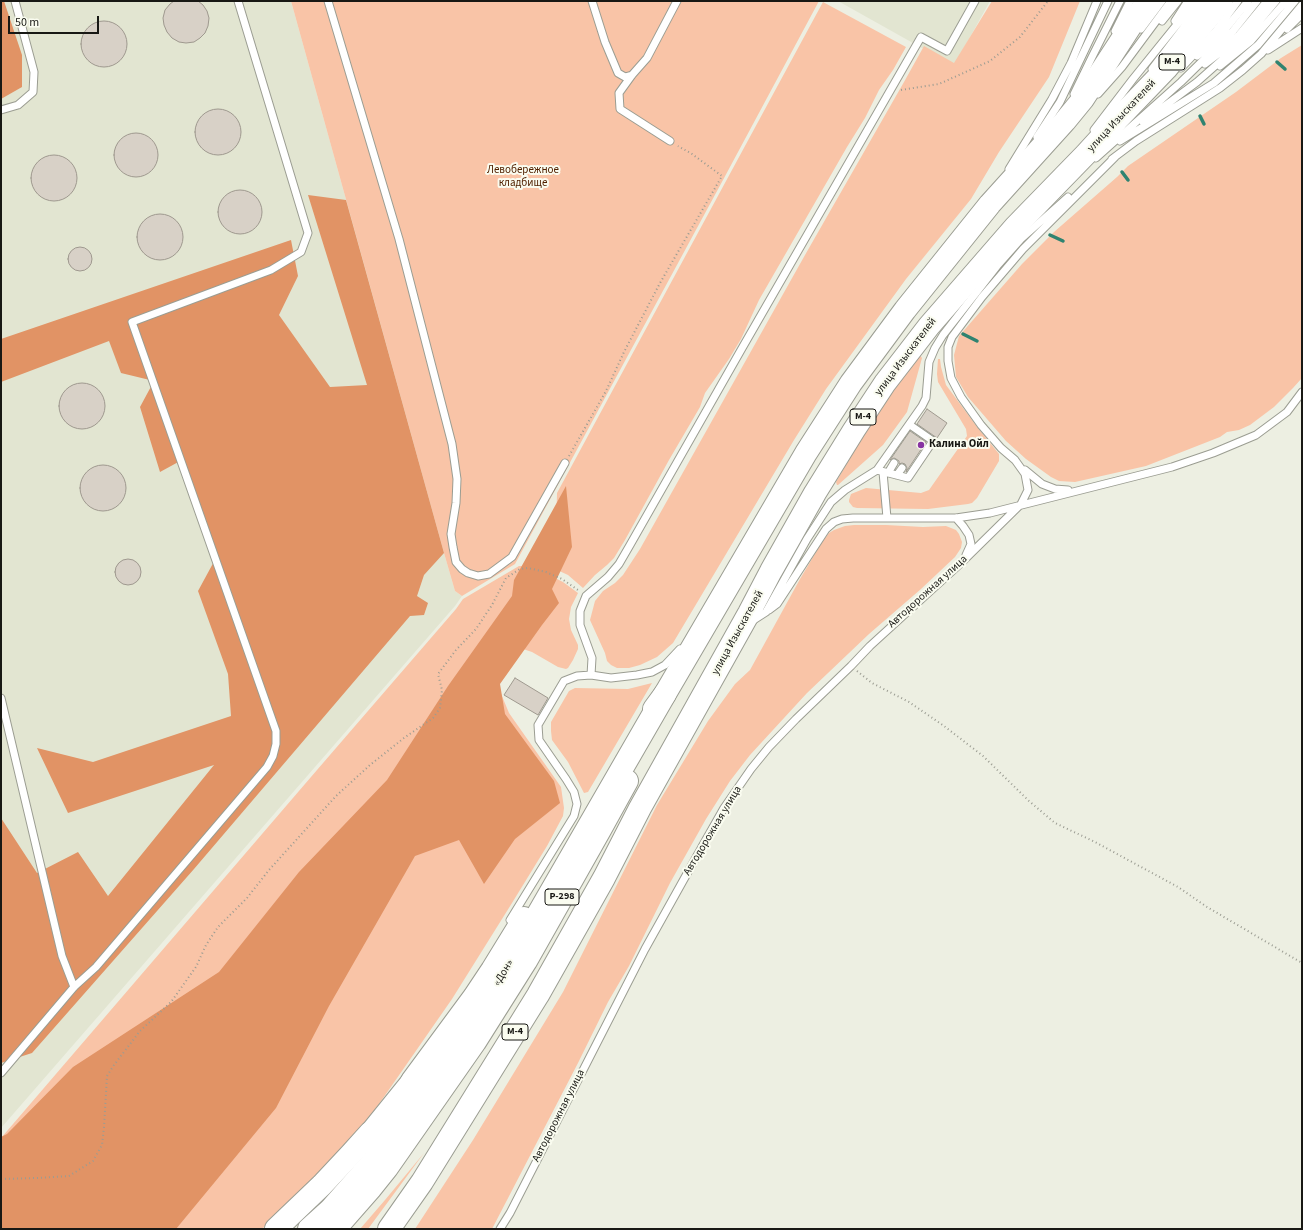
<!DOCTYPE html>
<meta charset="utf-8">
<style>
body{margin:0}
#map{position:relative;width:1303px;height:1230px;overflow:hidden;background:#edefe2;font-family:"Source Sans 3",sans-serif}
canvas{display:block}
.frame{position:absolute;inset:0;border:2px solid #181814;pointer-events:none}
.scale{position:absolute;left:8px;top:16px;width:91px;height:18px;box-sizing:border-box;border:2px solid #181814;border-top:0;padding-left:5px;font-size:12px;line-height:14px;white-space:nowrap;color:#181814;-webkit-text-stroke:3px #fafcf0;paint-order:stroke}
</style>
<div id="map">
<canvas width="1303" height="1230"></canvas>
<div class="frame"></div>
<div class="scale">50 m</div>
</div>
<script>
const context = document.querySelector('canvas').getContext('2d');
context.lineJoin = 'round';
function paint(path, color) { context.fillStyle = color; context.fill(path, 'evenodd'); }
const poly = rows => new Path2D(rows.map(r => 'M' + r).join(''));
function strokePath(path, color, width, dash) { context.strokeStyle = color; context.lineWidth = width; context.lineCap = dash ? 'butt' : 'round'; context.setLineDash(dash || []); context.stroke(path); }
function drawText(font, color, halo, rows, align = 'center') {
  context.font = font + ' "Source Sans 3",sans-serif'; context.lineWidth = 4; context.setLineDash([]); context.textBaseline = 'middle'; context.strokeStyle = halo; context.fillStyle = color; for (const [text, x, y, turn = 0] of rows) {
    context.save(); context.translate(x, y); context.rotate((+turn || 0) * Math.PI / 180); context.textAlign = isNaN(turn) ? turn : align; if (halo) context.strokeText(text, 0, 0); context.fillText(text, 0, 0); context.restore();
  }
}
paint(poly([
 [1,1,291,1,444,553,455,591,462,596,455,606,1,1128],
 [838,1,990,1,954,66]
]), '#e2e5d1');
paint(poly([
 [291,1,819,1,723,180,515,564,462,596,455,591,444,553],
 [992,1,1080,1,1049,77,999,152,971,199,906,279,826,389,794,440,673,643,657,657,640,665,629,668,617,668,611,665,607,661,605,653,590,620,595,601,603,591,615,583,623,575,640,549,805,255,904,82,924,46,954,63],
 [823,2,906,47,893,70,879,90,865,118,847,147,759,300,741,339,729,359,705,393,700,407,669,460,625,540,614,558,607,565,595,575,583,588,568,575,555,569,557,493],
 [1302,45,1302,378,1293,388,1274,407,1250,425,1239,430,1227,432,1220,437,1146,466,1075,482,1059,481,1051,477,1026,459,1006,441,968,397,956,377,954,355,959,336,1022,264,1054,232,1117,177,1128,166,1236,92,1281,58],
 [920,355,922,358,907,412,883,445,838,485,837,485,836,482,867,429,890,395],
 [938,359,940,359,941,367,946,385,978,428,999,454,999,461,977,498,972,503,968,504,928,509,857,508,853,507,849,502,849,500,851,494,866,488,921,493,929,490,967,436,966,429,938,382,937,374],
 [854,525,886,525,923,527,946,526,956,530,959,534,962,542,961,548,955,557,921,589,869,634,807,693,750,755,730,781,706,819,670,883,629,966,608,1002,578,1063,492,1229,415,1229,473,1140,563,992,657,805,708,721,735,684,750,670,800,579,822,542,829,533,834,530,845,526],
 [519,566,535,566,497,684,509,713,561,787,564,808,563,816,547,846,512,903,452,999,363,1127,301,1193,262,1229,1,1229,1,1138,317,770,456,609,463,599],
 [555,578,563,582,578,593,571,607,569,619,571,630,578,645,578,649,573,660,568,668,566,669,558,667,532,652,520,648],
 [652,683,588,792,584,793,568,762,552,740,551,731,551,722,569,691,575,688,628,689],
 [424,1153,368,1229,360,1229,385,1200]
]), '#f9c4a7');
paint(poly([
 [1,1,4,1,22,55,22,87,1,99],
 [308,195,346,200,444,553,424,575,417,596,428,603,424,615,410,616,194,869,32,1053,1,1063,1,818,37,873,78,852,108,896,214,765,68,813,37,748,93,762,231,716,228,674,198,591,217,556,182,460,160,472,140,407,154,381,121,373,109,341,1,382,1,339,291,240,298,276,279,315,330,387,367,385],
 [566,486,572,547,552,589,559,603,542,625,500,684,505,714,554,781,560,803,515,839,484,884,459,840,415,856,329,1006,276,1108,176,1229,1,1229,1,1137,7,1134,73,1067,219,972,299,872,387,780,448,686,512,596,514,580]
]), '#e19365');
strokePath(poly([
 [1277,62,1285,69],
 [1200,116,1204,124],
 [1122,172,1128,180],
 [1050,235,1063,241],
 [963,334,977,341]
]), '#2f8370', 3.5);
const building = poly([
 [174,1,198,1,203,5,207,11,209,18,208,26,205,33,200,38,194,42,186,43,179,42,172,38,167,32,164,25,163,18,165,10,170,4,174,1],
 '81 44a23 23 0 1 1 46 0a23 23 0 1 1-46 0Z',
 '195 132a23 23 0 1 1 46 0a23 23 0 1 1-46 0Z',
 '114 155a22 22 0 1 1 44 0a22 22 0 1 1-44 0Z',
 '31 178a23 23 0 1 1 46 0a23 23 0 1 1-46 0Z',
 '218 212a22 22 0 1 1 44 0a22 22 0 1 1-44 0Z',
 '137 237a23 23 0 1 1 46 0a23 23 0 1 1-46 0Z',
 '68 259a12 12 0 1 1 24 0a12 12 0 1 1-24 0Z',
 '59 406a23 23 0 1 1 46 0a23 23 0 1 1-46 0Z',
 [927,409,947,423,937,438,917,424,927,409],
 [910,431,926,442,906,472,907,468,905,464,902,463,899,464,899,461,896,459,894,458,890,460,910,431],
 '80 488a23 23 0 1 1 46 0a23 23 0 1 1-46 0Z',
 '115 572a13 13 0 1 1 26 0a13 13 0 1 1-26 0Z',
 [515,678,548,698,538,715,504,695,515,678]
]);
paint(building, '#d8d1c7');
strokePath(building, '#9f998f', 1);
const service = poly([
 [328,1,399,239,452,444,457,479,456,503,451,534,453,547,456,562,462,569,468,573,478,576,489,574,512,557,565,463],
 [592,1,605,42,618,73,625,77,632,75],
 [1162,21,1178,1],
 [1175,21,1188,1],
 [1141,29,1162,1],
 [1287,29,1302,14],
 [1115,31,1130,1],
 [1268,50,1302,28],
 [1197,56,1213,43,1227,27,1248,1],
 [1205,64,1222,51,1239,35,1267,1],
 [1220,66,1251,41,1286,1],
 [1181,68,1215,32,1238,1],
 [1152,69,1204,1],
 [1074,94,1092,57,1120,1],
 [1098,94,1122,67,1171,1],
 [1,110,18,105,33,92,34,72,15,1],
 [1143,122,1197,82,1233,50,1245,38,1276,1],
 [1094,130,1133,79,1196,1],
 [1037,137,1060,102,1108,1],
 [670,141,620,109,619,93,632,75,647,58,677,1],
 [1120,141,1214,83,1258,45,1295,1],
 [1096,158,1181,82,1233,31,1257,1],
 [1112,159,1136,141,1220,88,1243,70,1261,54,1302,5],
 [1009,169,1052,99,1071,63,1097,1],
 [877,470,908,478,933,441,910,425],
 [1025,470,1042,484,1055,489,1068,490],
 [883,472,887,518],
 [888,473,894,463],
 [897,475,902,468],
 [956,518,963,526,969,535,971,544,966,555],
 [769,610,777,604,826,529,834,522,842,519,853,518,956,518,990,513,1172,467,1213,453,1256,435,1287,412,1302,392],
 [752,621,766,612,807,539,831,502,845,490,877,470,922,406,926,398,929,362,935,348,943,335,997,266,1021,239,1068,197],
 [591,675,592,658,580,625,580,611,586,596,608,577,619,564,630,545,741,350,921,37,947,51,975,1],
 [1,698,62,956,74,987],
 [510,920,574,816,577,804,574,792,566,779,539,740,538,725,564,681,577,676,591,675,611,678,637,675,652,672,665,665,680,649],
 [1,1073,74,987,96,967,267,767,273,756,276,744,276,731,132,322,271,270,301,252,308,233,238,1],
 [500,1229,510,1213,645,949,703,845,724,808,751,769,769,747,796,719,851,666,870,646,961,563,1021,504,1028,490,1025,474,1015,460,1001,448,981,425,961,397,951,378,948,361,948,347,952,337,982,297,1023,249,1115,157]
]);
const primary = poly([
 [370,1133,412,1081]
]);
const trunk = poly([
 [654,709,665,694,806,453,851,383,905,310,990,204,1065,121,1083,99,1147,1],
 [412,1081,474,997,492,970,524,918],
 [276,1229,322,1185,351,1154,370,1133],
 [335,1229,371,1188,387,1168,475,1042,526,961,601,828,627,781],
 [389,1229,422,1182,538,995,604,878,640,808,749,613,771,571,815,493,854,430,885,383,929,326,1015,227,1086,154,1117,120,1166,69,1222,1]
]);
const motorway = poly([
 [309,1229,330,1210,375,1159,431,1084,459,1043,497,985,665,694]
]);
strokePath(service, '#9b9d92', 9);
strokePath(primary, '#9b9d92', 23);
strokePath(trunk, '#9b9d92', 24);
strokePath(motorway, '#9b9d92', 24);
strokePath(poly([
 [901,90,939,84,990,61,1020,37,1048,1],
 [569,456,606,391,624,352,660,283,722,176,692,154,678,146],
 [857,671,872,683,909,702,944,726,983,756,1029,801,1055,823,1095,842,1178,887,1207,907,1302,963],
 [1,1179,36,1178,69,1176,93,1161,102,1145,104,1127,107,1076,114,1065,140,1031,171,1002,196,967,206,945,218,927,247,898,269,870,336,796,370,765,404,738,433,718,440,708,442,690,438,674,456,650,476,629,492,605,506,578,520,569,528,568,546,572,562,579,578,590]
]), '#9b9c92', 2, [1, 3]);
strokePath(service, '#fff', 7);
strokePath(primary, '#fff', 21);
strokePath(trunk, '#fff', 22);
strokePath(motorway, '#fff', 22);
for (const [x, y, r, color] of [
 [921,445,4,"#8834a2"]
]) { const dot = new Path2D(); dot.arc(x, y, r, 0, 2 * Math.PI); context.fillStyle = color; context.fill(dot); strokePath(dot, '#fafcf0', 1.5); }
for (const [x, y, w] of [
 [1172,62,26],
 [863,417,26],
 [562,897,34],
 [515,1032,26]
]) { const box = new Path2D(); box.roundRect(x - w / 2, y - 8, w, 16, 3); context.fillStyle = '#fafcf0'; context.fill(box); strokePath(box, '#181814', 1); }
drawText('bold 10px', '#181814', null, [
 ["М-4",1172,62],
 ["М-4",863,417],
 ["Р-298",562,897],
 ["М-4",515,1032]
]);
drawText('11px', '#181814', '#fafcf0', [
 ["улица Изыскателей",1122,116,-47],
 ["улица Изыскателей",906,357,-53],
 ["Автодорожная улица",928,592,-42],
 ["улица Изыскателей",738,633,-61],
 ["Автодорожная улица",713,831,-59],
 ["«Дон»",504,973,-59],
 ["Автодорожная улица",559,1116,-63]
]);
drawText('11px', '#512100', '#fafcf0', [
 ["Левобережное",523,171],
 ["кладбище",523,184]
]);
drawText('bold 11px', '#181814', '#fafcf0', [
 ["Калина Ойл",929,445]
], 'left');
</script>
